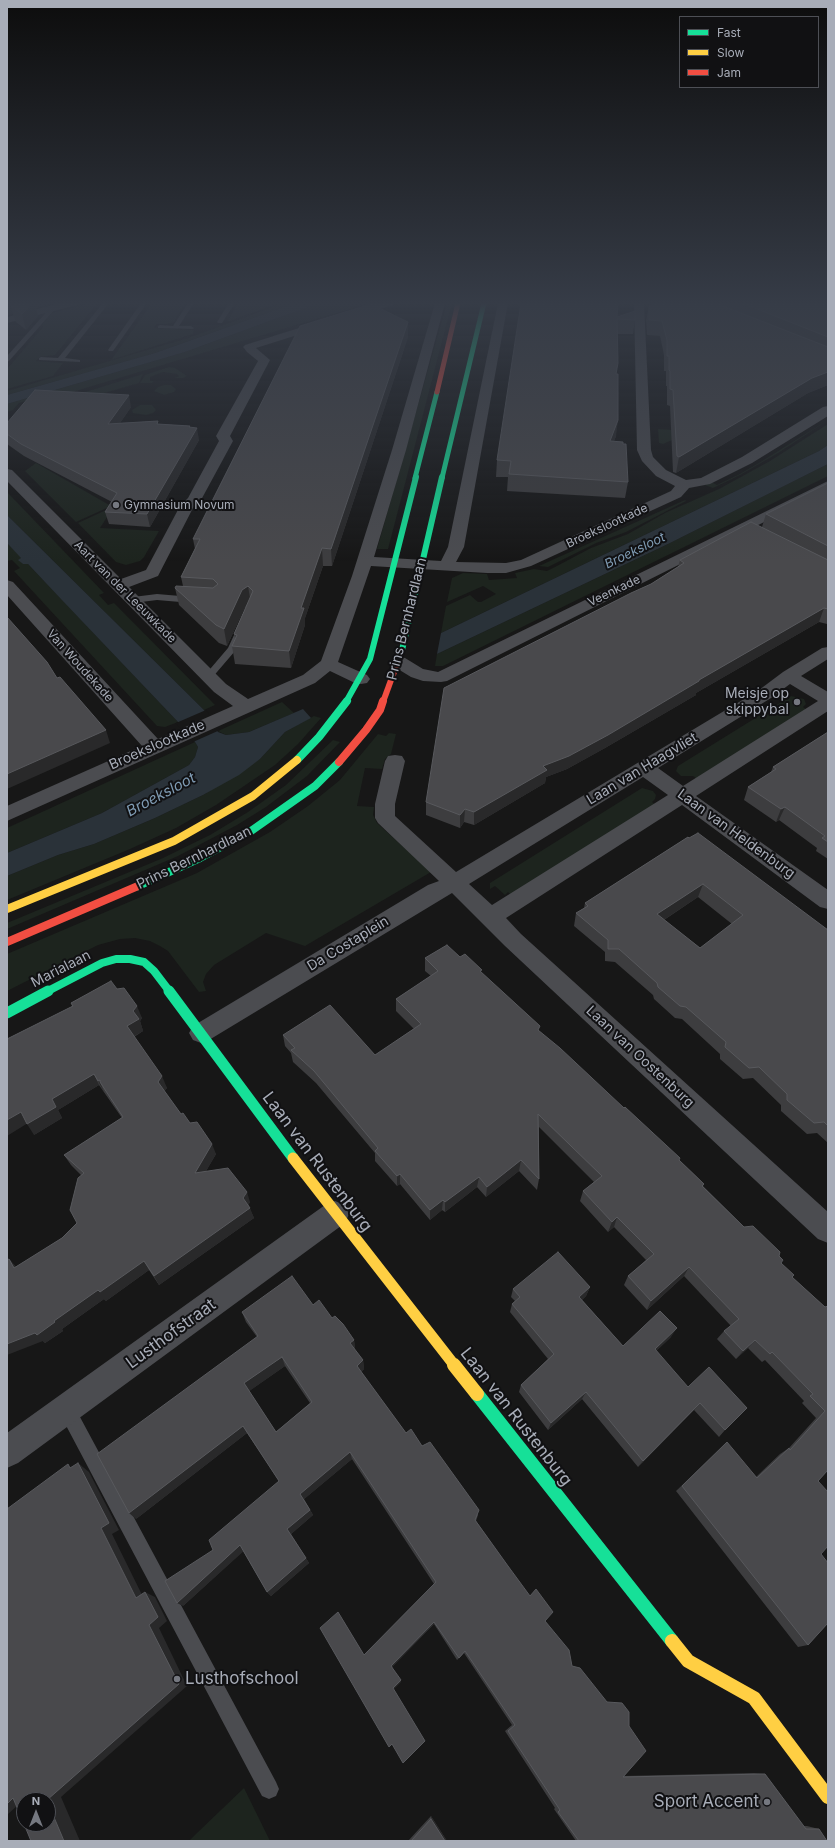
<!DOCTYPE html>
<style>
body{margin:0}
#map{position:relative;width:835px;height:1848px;overflow:hidden;background:#171717;font-family:Inter,sans-serif}
canvas{display:block}
.frame{position:absolute;inset:0;border:8px solid #a8adb8;pointer-events:none}
.legend{position:absolute;left:679px;top:16px;width:140px;height:72px;box-sizing:border-box;background:#111113;border:1px solid #4d4f55;margin:0;padding:5px 7px;list-style:none;font-size:12px;color:#a8adb8}
.legend li{display:flex;align-items:center;gap:8px;height:20px}
.legend b{width:20px;border:1px solid #4d4f55}
.north{position:absolute;left:16px;top:1792px;width:40px;height:40px;box-sizing:border-box;background:#111113;border:1px solid #4d4f55;border-radius:50%;rotate:0deg;font-size:11px;font-weight:700;line-height:16px;text-align:center;color:#a8adb8}
.north::after{content:'';display:block;margin:auto;width:14px;height:18px;background:#757880;clip-path:polygon(50% 0,100% 100%,50% 72%,0 100%)}
</style>
<div id="map">
<canvas width="835" height="1848"></canvas>
<div class="frame"></div>
<ul class="legend">
<li><b style="height:5px;background:#16e098"></b>Fast</li>
<li><b style="height:5px;background:#ffcf43"></b>Slow</li>
<li><b style="height:5px;background:#f24e42"></b>Jam</li>
</ul>
<div class="north">N</div>
</div>
<script>
const context = document.querySelector('canvas').getContext('2d');
context.lineJoin = 'round';
function paint(path, color) { context.fillStyle = color; context.fill(path, 'evenodd'); }
const poly = rows => new Path2D(rows.map(r => 'M' + r).join(''));
function strokePath(path, color, width, dash) { context.strokeStyle = color; context.lineWidth = width; context.lineCap = dash ? 'butt' : 'round'; context.setLineDash(dash || []); context.stroke(path); }
function drawText(font, color, halo, rows, align = 'center') {
  context.font = font + ' Inter,sans-serif'; context.lineWidth = 4; context.setLineDash([]); context.textBaseline = 'middle'; context.strokeStyle = halo; context.fillStyle = color; for (const [text, x, y, turn = 0] of rows) {
    context.save(); context.translate(x, y); context.rotate((+turn || 0) * Math.PI / 180); context.textAlign = isNaN(turn) ? turn : align; if (halo) context.strokeText(text, 0, 0); context.fillText(text, 0, 0); context.restore();
  }
}
paint(poly([
 [91,303,96,305,55,355,40,357,36,361,63,363,53,376,7,389,7,369,43,327,42,324,52,313],
 [152,303,185,303,174,322,167,324,157,324,154,328,194,330,193,334,111,360],
 [238,303,279,303,227,322],
 [284,303,295,303,155,353,7,395,7,391,188,338],
 [319,303,370,303,59,396,43,396,19,403,13,410,7,412,7,404,185,352],
 [447,303,452,303,388,549,377,549],
 [169,367,175,368,187,376,183,378,175,378,179,376,177,374,163,372,150,377,150,381,154,381,152,383,140,383,145,375],
 [143,374,139,383,80,400,60,400],
 [164,385,171,385,176,389,174,392,164,395,154,391,158,387],
 [140,405,152,405,156,410,153,413,146,415,133,413,132,410],
 [828,420,778,453,740,475,713,488,705,485,711,482,717,485,738,475,759,463],
 [828,424,828,445,819,451,441,633,446,606,470,595,478,602,481,602,496,594,483,586,447,602,452,578,463,573,487,574,489,580,517,578,515,573,534,569,547,571,555,567,591,548,628,534,665,513,719,489,770,461],
 [658,429,690,431,690,432,663,444,659,443],
 [36,463,111,506,76,522,25,471],
 [828,464,828,476,443,666,435,666,437,654,668,544],
 [7,492,104,593,99,595,108,605,114,603,215,705,204,710,7,515],
 [685,500,686,501,626,532,596,543,548,567,539,566],
 [104,511,109,514,100,528,159,531,144,557,140,561,126,565,116,562,78,523],
 [7,543,22,558,19,560,23,564,28,564,178,722,165,727,157,726,14,571,20,568,12,560,7,561],
 [791,696,804,699,806,704,803,707,807,710,697,779,693,776,681,776,676,771,678,766],
 [282,702,294,713,249,732,226,735,218,731],
 [314,716,321,718,298,744,275,765,216,805,176,828,130,849,7,900,7,876,58,855,94,844,155,818,203,795,260,759,285,732],
 [389,733,396,734,391,754,385,759,382,769,365,768,357,806,374,807,373,815,377,823,431,872,305,946,266,933,214,965,206,974,203,982,206,991,199,992,168,951,160,946,150,941,135,938,120,939,98,945,7,991,7,954,197,873,270,832,308,806,340,780,378,734,386,736],
 [333,740,340,742,307,776,266,807,237,825,178,856,7,929,7,923,163,858,210,835,248,812,286,785],
 [195,742,198,747,195,757,189,765,102,813,7,853,7,828],
 [642,788,653,791,656,795,655,799,652,802,656,805,512,896,508,892,505,895,495,886,490,889,490,883],
 [244,1788,270,1841,189,1841,197,1833]
]), '#1d241e');
paint(poly([
 [295,303,319,303,185,352,7,404,7,395,155,353],
 [828,445,828,464,668,544,437,654,441,633,819,451],
 [7,515,204,710,218,732,226,735,249,732,303,709,311,718,285,732,260,759,239,775,203,795,155,818,94,844,58,855,7,876,7,853,102,813,189,765,195,757,198,747,195,742,178,722,60,598,28,564,23,564,18,560,21,558,7,543]
]), '#2a3239');
paint(poly([
 [206,710,220,730,193,742,176,723]
]), '#171717');
paint(poly([
 [103,303,109,303,65,358,80,360,80,362,39,360,39,358,41,357,58,358,103,303],
 [141,303,147,303,113,351,109,351,108,350,141,303],
 [188,303,194,303,179,326,191,326,194,328,193,329,158,328,158,326,160,325,173,326,188,303],
 [229,303,235,303,222,323,218,323,217,322,229,303],
 [51,307,56,308,9,361,7,362,7,356,51,307],
 [157,594,192,597,196,600,192,603,157,600,133,603,129,600,133,597,157,594],
 [238,632,243,635,235,651,211,679,205,679,203,677,205,675,228,648,235,633,238,632],
 [67,1402,73,1404,276,1782,279,1789,276,1796,269,1799,262,1796,61,1416,59,1410,61,1404,67,1402]
]), '#4b4c50');
paint(poly([
 [60,303,78,303,77,305,7,323,7,317,60,303],
 [378,303,394,303,393,305,256,348,270,360,230,436,233,441,201,500,193,508,158,576,129,587,226,684,248,699,303,675,321,661,352,576,392,450,435,303,445,303,406,450,374,557,441,561,448,547,498,303,508,303,464,547,456,562,506,563,521,560,671,491,675,486,656,476,642,461,637,450,634,303,644,303,651,450,653,457,666,470,686,480,701,478,742,457,823,407,828,406,828,416,752,463,710,484,689,488,681,497,531,566,506,573,487,573,371,566,338,662,367,675,370,679,367,683,361,684,355,683,330,671,315,683,7,821,7,806,142,746,7,595,7,580,13,582,158,739,233,706,214,692,7,481,7,469,12,470,121,579,146,570,180,506,188,498,219,441,216,436,258,361,247,352,243,347,245,345,378,303],
 [828,481,828,490,447,681,441,682,423,681,411,677,393,666,390,662,393,658,399,657,405,658,423,669,438,672,828,481],
 [828,647,828,659,801,676,828,692,828,711,696,796,828,890,828,909,820,907,682,805,506,918,521,934,828,1212,828,1243,818,1239,505,946,452,893,209,1040,201,1043,193,1040,189,1033,193,1026,428,885,439,881,378,823,375,818,375,804,385,761,388,756,395,755,402,756,405,761,395,804,395,816,456,872,759,690,783,672,822,648,828,647],
 [790,684,818,701,683,786,658,768,771,698,790,684],
 [643,777,668,795,492,905,469,884,643,777],
 [335,1201,345,1205,349,1214,345,1223,18,1463,7,1468,7,1433,325,1205,335,1201]
]), '#4b4c50');
strokePath(poly([
 [415,478,437,392],
 [442,478,484,303]
]), '#16e098', 5);
strokePath(poly([
 [402,650,442,477],
 [346,702,370,659,416,477]
]), '#16e098', 6);
strokePath(poly([
 [297,760,319,737,347,701],
 [138,886,200,858,251,831,315,786,339,762],
 [46,992,102,963,116,959,130,959,144,962,154,971,170,992]
]), '#16e098', 8);
strokePath(poly([
 [169,991,293,1158],
 [7,1013,48,991]
]), '#16e098', 11);
strokePath(poly([
 [477,1394,672,1641]
]), '#16e098', 14);
strokePath(poly([
 [7,909,174,841,253,796,297,760]
]), '#ffcf43', 8);
strokePath(poly([
 [293,1158,455,1366]
]), '#ffcf43', 11);
strokePath(poly([
 [454,1365,477,1394],
 [672,1641,688,1661,754,1698,828,1797]
]), '#ffcf43', 14);
strokePath(poly([
 [437,392,458,303]
]), '#f24e42', 5);
strokePath(poly([
 [383,702,402,650]
]), '#f24e42', 6);
strokePath(poly([
 [339,762,366,730,380,710,383,701],
 [7,942,138,886]
]), '#f24e42', 8);
paint(poly([
 [7,303,49,304,36,308,38,316,26,330,16,322,13,314,7,315],
 [657,303,828,303,828,385,808,393,676,473,673,472,670,406,667,405,667,386,666,386,666,371,664,371,664,355,660,336,647,335,646,320,649,306],
 [617,317,635,320,633,334,617,334,616,374,616,436,614,441,628,482,625,498,507,491,508,477,496,477,497,460],
 [408,322,408,337,332,566,323,566,305,618,305,625,291,668,235,664,232,646,235,639,234,634,246,607,245,607,227,646,219,643,179,605,175,588,183,586,181,577,195,549,193,539],
 [131,407,120,423,158,421,158,424,190,426,190,428,199,440,150,527,109,524,105,512,112,502,24,456,7,444,7,423],
 [828,483,828,623,827,624,819,622,696,693,696,695,605,748,567,769,546,777,545,783,474,825,464,822,460,828,426,815,426,802,651,584,678,567,680,560,762,527,766,514],
 [828,732,828,859,816,851,817,848,779,820,776,822,744,800,748,787,771,772,773,767],
 [688,837,828,930,828,1143,817,1133,807,1134,781,1111,781,1105,753,1078,743,1079,720,1059,720,1054,682,1019,675,1018,654,999,653,995,615,962,605,961,605,952,574,926,576,913,584,908,585,903],
 [698,897,732,924,700,948,664,920],
 [460,957,482,973,539,1031,679,1160,704,1184,703,1186,744,1227,779,1256,781,1263,792,1277,825,1307,828,1470,818,1481,821,1554,828,1563,828,1626,827,1624,808,1645,798,1647,676,1491,720,1449,756,1477,780,1454,789,1448,816,1418,802,1403,804,1401,765,1360,762,1362,748,1348,736,1359,717,1339,724,1331,731,1326,684,1276,647,1310,624,1285,628,1276,646,1260,614,1227,608,1232,580,1201,583,1191,594,1182,539,1127,539,1179,537,1190,519,1171,486,1197,477,1187,445,1212,442,1210,430,1220,400,1184,397,1186,375,1161,375,1153,316,1083,293,1062,291,1053,285,1046,283,1035,375,1055,414,1029,396,1011,396,999,431,976,425,971,425,958],
 [117,989,142,1018,140,1021,143,1031,134,1037,167,1088,164,1091,181,1114,190,1123,216,1154,206,1171,250,1202,248,1205,254,1218,159,1285,149,1270,106,1301,104,1299,62,1329,63,1331,45,1343,43,1341,9,1259,16,1267,62,1238,77,1223,81,1175,71,1165,64,1155,122,1118,99,1085,58,1110,62,1118,34,1135,72,1006,71,1003],
 [590,1287,586,1296,582,1300,623,1346,671,1337,656,1351,725,1430,719,1437,694,1410,638,1467,582,1399,548,1430,519,1392,521,1385,548,1359,510,1312,512,1304,515,1301,511,1297,513,1289],
 [313,1305,332,1318,354,1340,355,1349,355,1350,363,1360,364,1369,361,1372,406,1433,422,1446,478,1515,476,1521,545,1621,572,1666,624,1776,754,1773,765,1774,803,1826,807,1826,819,1829,827,1841,576,1841,554,1809,555,1808,505,1731,512,1725,464,1653,457,1660,434,1624,392,1667,401,1682,364,1655,434,1584,352,1459,304,1499,313,1515,291,1534,309,1563,271,1596,267,1592,243,1551,183,1606,213,1550,279,1481,247,1433,136,1519,257,1337,246,1322,242,1312],
 [285,1366,310,1403,276,1432,249,1391],
 [431,1816,447,1841,408,1841]
]), '#3d3d3f');
paint(poly([
 [7,303,50,303,49,304,36,308,38,316,26,330,22,314,11,306,13,314,7,315],
 [408,322,408,337,332,566,331,549],
 [828,372,828,385,808,393,676,473,679,457,812,378],
 [129,395,131,407,111,436,108,424],
 [618,420,616,436,608,457,610,441],
 [190,426,192,437,197,428,199,440,150,527,147,514],
 [322,548,323,566,305,618,305,625,291,668,289,651,301,608],
 [248,586,251,604,245,607,227,646,224,629,242,590],
 [824,608,819,622,696,693,696,695,605,748,567,769,546,777,545,783,474,825,474,812,543,766,699,680],
 [106,730,110,743,7,789,7,774],
 [785,807,779,820,776,822,781,809],
 [465,809,464,822,460,828,460,815],
 [703,884,698,897,653,927,657,914],
 [137,1006,142,1018,140,1021,143,1031,131,1038,127,1026,133,1011],
 [94,1074,99,1085,58,1110,62,1118,34,1135,27,1124,52,1099],
 [162,1076,167,1088,163,1093,158,1082],
 [100,1080,100,1082,104,1092,98,1081],
 [21,1112,28,1123,7,1136,7,1120],
 [212,1144,216,1154,199,1183,195,1173],
 [521,1160,519,1171,486,1197,487,1187],
 [400,1174,400,1184,397,1186,397,1176],
 [479,1177,477,1187,445,1212,445,1202],
 [247,1192,250,1202,247,1208,243,1198],
 [443,1200,442,1210,430,1220,430,1210],
 [250,1208,254,1218,159,1285,154,1276],
 [617,1217,614,1227,608,1232,612,1222],
 [9,1259,17,1268,14,1268],
 [144,1261,149,1270,106,1301,104,1299,62,1329,63,1331,45,1343,43,1341,7,1355,7,1344,54,1321,98,1290],
 [689,1267,684,1276,647,1310,651,1301],
 [590,1287,586,1296,576,1305,579,1297],
 [677,1328,671,1337,650,1357,655,1349],
 [354,1340,355,1349,351,1352,350,1343],
 [755,1340,748,1348,736,1359,743,1351],
 [282,1357,285,1366,248,1392,244,1383],
 [363,1360,364,1369,358,1375,357,1366],
 [586,1392,582,1399,548,1430,551,1423],
 [700,1403,694,1410,638,1467,643,1461],
 [243,1426,247,1433,136,1519,129,1513],
 [350,1452,352,1459,303,1500,300,1494],
 [78,1463,89,1472,119,1530,112,1534,146,1603,136,1598,101,1528],
 [310,1510,313,1515,291,1534,309,1563,271,1596,267,1592,287,1529],
 [240,1545,245,1550,183,1606,177,1603],
 [145,1592,155,1597,167,1621,159,1628,187,1686,61,1797,80,1841,64,1841,48,1803,48,1800,47,1800,149,1625],
 [434,1622,434,1624,392,1667,391,1666],
 [401,1680,401,1682,394,1689,393,1688],
 [29,1795,7,1815,7,1804,13,1798],
 [431,1816,447,1841,445,1841,431,1819]
]), '#29292a');
const building = poly([
 [25,303,32,303,22,314,11,306,25,303],
 [521,303,618,303,617,317,635,311,635,320,617,319,618,363,616,374,618,374,618,420,610,441,623,442,623,444,626,444,628,482,509,474,511,461,497,460,521,303],
 [657,303,715,303,828,347,828,372,812,378,679,457,677,456,673,390,670,389,670,371,669,370,669,356,667,356,667,340,662,321,649,320,649,306,657,303],
 [742,303,828,303,828,337,742,303],
 [371,304,408,322,331,549,322,548,301,608,304,608,289,651,232,646,237,635,234,634,253,591,248,586,242,590,224,629,216,625,175,588,176,586,213,588,218,584,213,579,181,577,200,539,193,539,300,326,371,304],
 [35,390,129,395,108,424,158,421,157,424,190,426,189,427,197,428,147,514,105,512,117,493,21,444,7,434,7,423,35,390],
 [828,483,828,546,766,514,828,483],
 [751,522,828,560,828,609,824,608,699,680,699,681,608,735,569,756,543,766,547,770,474,812,465,809,460,815,426,802,444,688,631,593,651,584,684,563,680,560,751,522],
 [7,617,47,662,57,678,60,677,106,730,7,774,7,617],
 [828,732,828,842,822,838,825,836,785,807,781,809,748,787,776,769,773,767,828,732],
 [698,833,828,930,828,1126,824,1122,814,1123,787,1100,787,1094,759,1067,749,1068,725,1047,726,1042,686,1007,680,1006,658,987,657,983,619,949,608,949,608,940,576,913,588,906,585,903,688,837,689,838,698,833],
 [703,884,743,915,700,948,657,914,703,884],
 [447,945,460,957,465,954,482,970,480,971,540,1026,538,1030,560,1048,624,1108,625,1107,680,1158,679,1160,704,1184,702,1186,744,1227,753,1226,780,1252,779,1256,783,1260,781,1263,794,1275,792,1277,825,1307,828,1306,828,1470,818,1481,828,1492,828,1544,827,1545,828,1546,821,1554,828,1563,828,1623,808,1645,682,1486,727,1442,757,1478,789,1448,790,1450,825,1411,810,1396,813,1394,772,1352,770,1354,755,1340,743,1351,724,1331,739,1319,689,1267,651,1301,628,1276,654,1254,617,1217,612,1222,583,1191,602,1176,538,1114,539,1179,521,1160,487,1187,479,1177,445,1202,443,1200,430,1210,400,1174,397,1176,375,1151,378,1148,314,1071,291,1050,295,1048,283,1035,330,1005,375,1055,421,1024,396,999,438,971,425,958,447,945],
 [111,981,117,989,124,988,137,1006,133,1011,139,1019,127,1026,162,1076,158,1082,181,1114,183,1113,190,1123,197,1122,212,1144,195,1173,228,1168,247,1192,243,1198,250,1208,154,1276,144,1261,100,1292,98,1290,54,1321,55,1322,37,1335,35,1333,7,1344,7,1260,9,1259,14,1268,62,1238,77,1223,70,1210,78,1178,84,1173,64,1155,123,1117,100,1082,100,1080,98,1081,94,1074,52,1099,56,1107,27,1124,21,1112,7,1120,7,1039,73,1006,71,1003,111,981],
 [558,1252,590,1287,579,1297,623,1346,660,1311,677,1328,655,1349,688,1387,709,1367,747,1408,725,1430,700,1403,643,1461,586,1392,551,1423,521,1385,554,1354,512,1304,520,1297,513,1289,558,1252],
 [292,1276,313,1305,319,1300,332,1318,335,1316,343,1324,354,1340,350,1343,363,1360,357,1366,406,1433,411,1429,422,1446,430,1442,479,1510,475,1520,508,1566,530,1596,536,1589,553,1612,545,1621,569,1650,572,1666,580,1668,607,1702,622,1703,629,1712,629,1726,646,1751,623,1777,765,1774,806,1829,819,1829,827,1841,579,1841,558,1812,560,1810,508,1731,515,1725,465,1651,459,1658,434,1622,391,1666,401,1680,393,1688,425,1741,403,1763,392,1744,389,1747,320,1628,338,1612,364,1655,436,1582,350,1452,300,1494,310,1510,287,1529,306,1558,267,1592,240,1545,177,1603,165,1581,213,1550,209,1540,279,1481,243,1426,129,1513,97,1454,258,1336,242,1312,292,1276],
 [282,1357,312,1402,276,1432,244,1383,282,1357],
 [78,1463,109,1523,101,1528,136,1598,145,1592,158,1617,149,1625,179,1684,47,1800,24,1800,24,1824,13,1798,7,1804,7,1509,68,1464,70,1468,78,1463],
 [48,1803,64,1841,31,1841,24,1824,48,1824,48,1803],
 [431,1819,445,1841,411,1841,431,1819]
]);
paint(building, '#49494c');
strokePath(building, '#58595d', 1);
const sky = context.createLinearGradient(0, 0, 0, 562);
sky.addColorStop(0, '#0d0d0d');
sky.addColorStop(0.54, '#363c47');
sky.addColorStop(1, '#363c4700');
context.fillStyle = sky;
context.fillRect(0, 0, 835, 562);
for (const [x, y, r, color] of [
 [116,505,4,"#757880"],
 [797,702,4,"#757880"],
 [177,1679,4,"#757880"],
 [767,1802,4,"#757880"]
]) { const dot = new Path2D(); dot.arc(x, y, r, 0, 2 * Math.PI); context.fillStyle = color; context.fill(dot); strokePath(dot, '#111113', 1.5); }
drawText('12px', '#a8adb8', '#111113', [
 ["Gymnasium Novum",124,505]
], 'left');
drawText('12px', '#a8adb8', '#111113', [
 ["Broekslootkade",607,526,-25],
 ["Veenkade",614,591,-26],
 ["Aart van der Leeuwkade",125,592,45],
 ["Van Woudekade",80,666,48]
]);
drawText('italic 13px', '#7f9bb3', '#111113', [
 ["Broeksloot",635,551,-26]
]);
drawText('14px', '#a8adb8', '#111113', [
 ["Prins Bernhardlaan",407,619,-76],
 ["Broekslootkade",157,745,-24],
 ["Laan van Haagvliet",642,769,-31],
 ["Laan van Heldenburg",736,834,36],
 ["Prins Bernhardlaan",194,858,-26],
 ["Da Costaplein",348,944,-31],
 ["Marialaan",61,969,-27],
 ["Laan van Oostenburg",640,1057,43]
]);
drawText('14px', '#a8adb8', '#111113', [
 ["Meisje op",789,694],
 ["skippybal",789,710]
], 'right');
drawText('italic 15px', '#7f9bb3', '#111113', [
 ["Broeksloot",161,795,-28]
]);
drawText('17px', '#a8adb8', '#111113', [
 ["Laan van Rustenburg",317,1162,53],
 ["Lusthofstraat",171,1334,-36],
 ["Laan van Rustenburg",516,1417,52]
]);
drawText('17px', '#a8adb8', '#111113', [
 ["Lusthofschool",185,1679],
 ["Sport Accent",759,1802,"right"]
], 'left');
</script>
